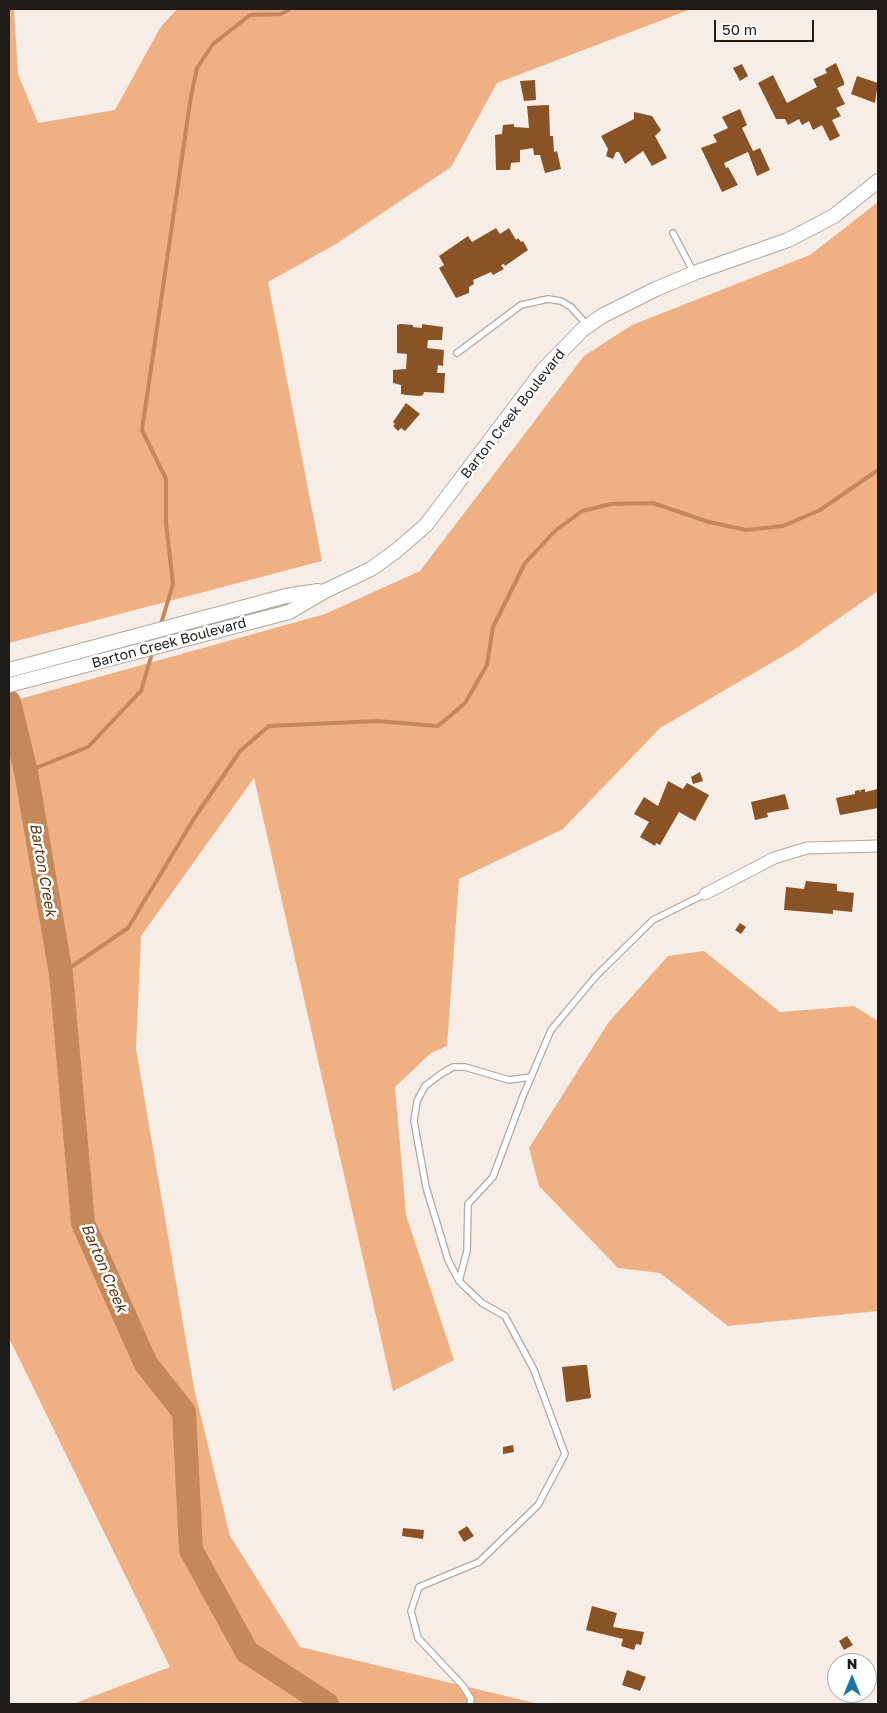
<!DOCTYPE html>
<style>
body{margin:0}
#map{position:relative;width:887px;height:1713px;overflow:hidden;background:#f6ede6;font-family:"Golos Text",sans-serif}
canvas{display:block}
.frame{position:absolute;inset:0;border:10px solid #1e1b19;pointer-events:none}
.north{position:absolute;left:827px;top:1653px;width:50px;height:50px;box-sizing:border-box;background:#fff;border:1px solid #a5a4a3;border-radius:50%;rotate:0deg;font-size:14px;font-weight:700;line-height:20px;text-align:center;color:#1e1b19}
.north::after{content:'';display:block;margin:auto;width:18px;height:22px;background:#1d75a4;clip-path:polygon(50% 0,100% 100%,50% 72%,0 100%)}
.scale{position:absolute;left:714px;top:20px;width:100px;height:22px;box-sizing:border-box;border:2px solid #1e1b19;border-top:0;padding-left:6px;font-size:15px;line-height:18px;white-space:nowrap;color:#1e1b19;-webkit-text-stroke:4px #fff;paint-order:stroke}
</style>
<div id="map">
<canvas width="887" height="1713"></canvas>
<div class="frame"></div>
<div class="north">N</div>
<div class="scale">50 m</div>
</div>
<script>
const context = document.querySelector('canvas').getContext('2d');
context.lineJoin = 'round';
function paint(path, color) { context.fillStyle = color; context.fill(path, 'evenodd'); }
const poly = rows => new Path2D(rows.map(r => 'M' + r).join(''));
function strokePath(path, color, width, dash) { context.strokeStyle = color; context.lineWidth = width; context.lineCap = dash ? 'butt' : 'round'; context.setLineDash(dash || []); context.stroke(path); }
function drawText(font, color, halo, rows, align = 'center') {
  context.font = font + ' "Golos Text",sans-serif'; context.lineWidth = 5; context.setLineDash([]); context.textBaseline = 'middle'; context.strokeStyle = halo; context.fillStyle = color; for (const [text, x, y, turn = 0] of rows) {
    context.save(); context.translate(x, y); context.rotate((+turn || 0) * Math.PI / 180); context.textAlign = isNaN(turn) ? turn : align; if (halo) context.strokeText(text, 0, 0); context.fillText(text, 0, 0); context.restore();
  }
}
paint(poly([
 [9,9,14,9,18,74,38,123,115,110,160,28,177,9,691,9,497,83,451,167,336,244,268,282,322,561,9,643],
 [878,202,878,591,795,649,660,728,563,829,459,879,447,1046,431,1053,395,1087,406,1215,454,1360,393,1391,254,778,141,936,136,1049,194,1388,230,1536,300,1647,539,1704,73,1704,170,1667,9,1338,9,702,325,614,420,571,584,356,632,325,810,255],
 [704,951,780,1012,854,1006,878,1021,878,1311,728,1326,660,1273,618,1268,539,1186,529,1148,608,1023,668,956]
]), '#efb183');
strokePath(poly([
 [160,627,173,584,166,523,166,479,142,430,191,96,197,68,213,44,250,15,281,14,290,9],
 [26,772,88,747,141,691,153,650],
 [61,974,128,928,195,817,240,751,269,726,377,721,438,726,465,703,487,665,493,627,525,563,556,530,582,511,611,504,653,503,709,522,746,530,783,526,820,510,878,470]
]), '#c3895b', 4);
strokePath(poly([
 [9,702,26,772,61,974,83,1223,146,1364,184,1412,191,1550,247,1652,327,1704]
]), '#c3895b', 24);
paint(poly([
 [836,63,844,82,844,85,837,88,845,104,836,108,841,116,832,120,840,136,830,141,822,125,813,130,809,121,802,125,799,119,788,125,785,119,776,119,758,83,773,75,787,103,817,87,813,79,827,73,825,69],
 [742,64,748,76,740,81,733,68],
 [857,76,878,83,875,103,851,94],
 [535,80,536,100,524,101,520,81],
 [549,105,550,136,553,136,554,152,557,151,561,169,545,173,540,155,534,155,533,148,520,150,520,162,511,163,510,170,496,170,495,135,502,134,503,125,514,124,514,127,529,128,527,106],
 [740,109,747,125,742,128,753,151,760,148,770,170,757,176,748,152,724,163,726,168,728,167,738,185,722,192,701,148,717,142,713,135,728,128,722,117],
 [634,112,652,116,661,130,655,136,667,158,652,166,643,151,625,164,619,152,616,152,613,159,606,156,608,149,601,136,634,119],
 [496,228,500,234,509,228,516,240,518,238,521,242,523,241,528,250,505,266,504,264,501,265,504,269,493,275,491,272,473,280,474,284,469,287,469,293,456,298,439,268,444,265,439,256,468,236,472,242],
 [400,324,413,325,413,327,422,328,422,324,443,327,442,340,428,340,427,348,444,350,443,366,438,365,437,373,445,373,444,393,424,392,423,395,420,396,406,395,401,394,401,385,393,383,393,370,406,369,407,354,397,353,397,325],
 [406,403,420,414,405,431,401,428,398,431,393,426,395,424,393,422],
 [700,772,703,781,693,784,691,777],
 [668,781,683,789,687,783,709,795,695,821,679,812,660,845,656,843,655,846,640,837,649,822,634,814,644,797,658,806],
 [865,789,865,792,878,789,878,808,840,815,836,798,855,794,855,791,859,790,861,793,860,790],
 [785,794,789,809,767,813,768,817,755,820,751,802],
 [806,881,837,884,837,891,854,893,852,912,833,910,833,914,784,910,786,887,804,889],
 [740,923,746,927,741,934,735,930],
 [582,1365,587,1365,591,1398,566,1402,562,1367],
 [513,1445,514,1452,503,1454,503,1447],
 [467,1526,474,1536,464,1542,458,1532],
 [403,1528,424,1530,423,1539,402,1536],
 [592,1606,617,1613,613,1627,644,1632,641,1645,636,1644,634,1650,621,1646,623,1639,586,1630],
 [847,1636,853,1645,844,1650,839,1641],
 [627,1670,646,1677,640,1691,622,1685]
]), '#895325');
const service = poly([
 [673,233,694,273],
 [457,353,521,305,548,299,561,301,571,307,588,326],
 [459,1281,448,1260,426,1187,414,1121,417,1101,425,1086,441,1074,453,1067,465,1067,509,1080,531,1077],
 [470,1704,471,1699,463,1686,418,1638,411,1611,419,1587,479,1562,538,1505,565,1454,534,1370,505,1316,482,1303,459,1281,467,1251,468,1204,493,1177,523,1096,551,1030,596,976,653,920,705,894]
]);
const minor = poly([
 [705,894,774,858,807,848,878,846]
]);
const tertiary = poly([
 [9,670,286,596,318,591],
 [9,685,289,612,325,591,371,569,396,551,426,525,544,369,582,330,602,316,656,289,694,273,788,240,813,227,834,216,878,181]
]);
strokePath(service, '#b0a8a1', 8);
strokePath(minor, '#b0a8a1', 13);
strokePath(tertiary, '#b0a8a1', 16);
strokePath(service, '#fff', 5.5);
strokePath(minor, '#fff', 11);
strokePath(tertiary, '#fff', 14);
drawText('14px', '#1e1b19', '#fff', [
 ["Barton Creek Boulevard",513,414,-52],
 ["Barton Creek Boulevard",169,643,-15]
]);
drawText('italic 15px', '#5d3512', '#fff', [
 ["Barton Creek",43,870,80],
 ["Barton Creek",104,1268,67]
]);
</script>
